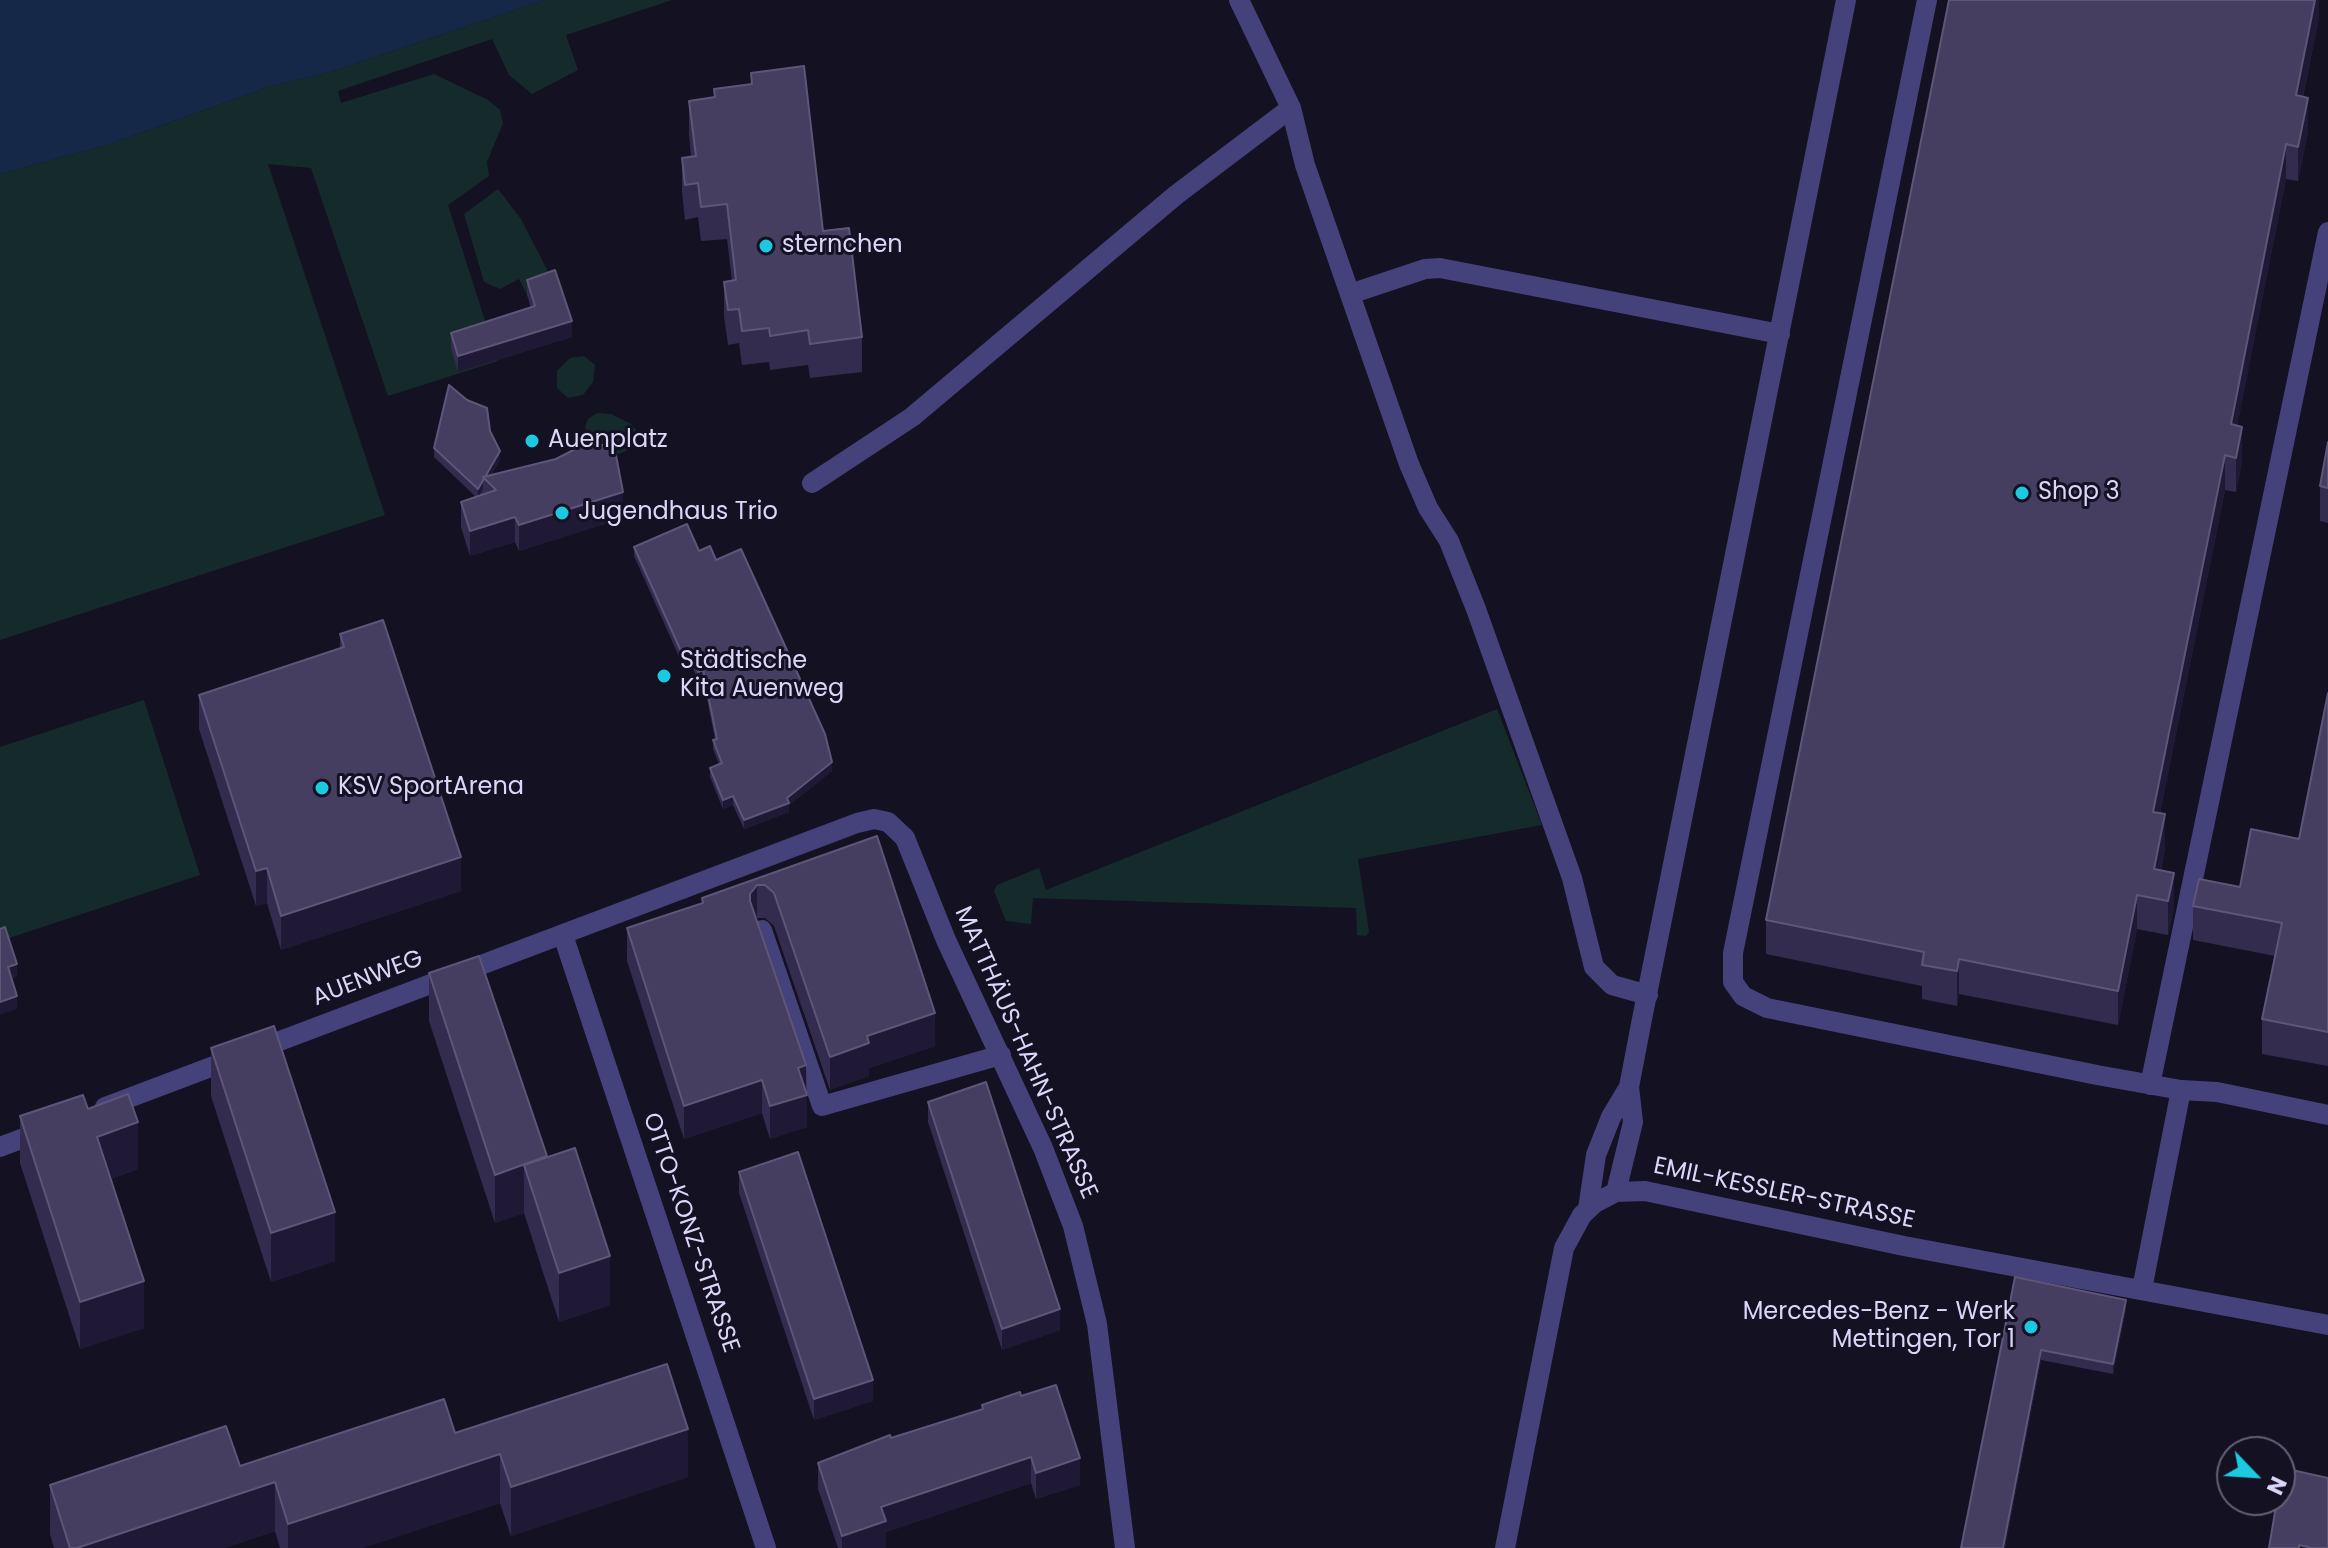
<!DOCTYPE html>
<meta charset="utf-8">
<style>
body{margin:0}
#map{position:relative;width:2328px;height:1548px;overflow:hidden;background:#141122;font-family:Poppins,sans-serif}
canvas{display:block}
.north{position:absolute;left:2216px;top:1436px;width:80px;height:80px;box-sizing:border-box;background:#141122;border:2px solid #646078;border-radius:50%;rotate:115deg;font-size:22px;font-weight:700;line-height:32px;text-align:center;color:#dcd7fa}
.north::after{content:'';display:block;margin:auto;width:28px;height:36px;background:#1dc9e0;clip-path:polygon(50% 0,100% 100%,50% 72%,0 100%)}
</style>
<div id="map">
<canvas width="2328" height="1548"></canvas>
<div class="north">N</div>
</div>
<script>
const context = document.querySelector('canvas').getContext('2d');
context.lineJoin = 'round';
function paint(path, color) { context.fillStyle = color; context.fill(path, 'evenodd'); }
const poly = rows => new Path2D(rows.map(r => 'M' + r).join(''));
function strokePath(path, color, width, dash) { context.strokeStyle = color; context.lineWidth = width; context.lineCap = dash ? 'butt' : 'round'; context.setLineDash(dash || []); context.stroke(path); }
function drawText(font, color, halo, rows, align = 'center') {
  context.font = font + ' Poppins,sans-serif'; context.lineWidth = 6; context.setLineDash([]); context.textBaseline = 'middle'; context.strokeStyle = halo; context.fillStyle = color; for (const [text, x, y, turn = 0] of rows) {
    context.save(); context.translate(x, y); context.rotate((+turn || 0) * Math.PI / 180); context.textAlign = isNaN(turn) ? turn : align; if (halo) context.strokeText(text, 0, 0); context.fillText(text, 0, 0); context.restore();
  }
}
paint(poly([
 [545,0,672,0,566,35,578,70,532,94,509,75,492,39,338,91,341,103,434,74,488,100,500,110,503,123,487,162,489,176,448,205,498,361,388,396,311,168,268,164,385,515,0,640,0,174,107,145,271,86,330,72],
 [498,189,521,219,555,285,527,295,519,279,500,289,484,282,464,214],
 [584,356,595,365,593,382,583,395,568,398,557,388,557,371,570,358],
 [597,413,611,414,631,424,637,431,635,447,619,454,592,444,585,427,588,419],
 [144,700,200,875,0,941,0,747],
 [1497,709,1542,825,1358,859,1369,932,1366,936,1357,935,1356,908,1033,898,1031,924,1006,921,994,891,997,885,1039,868,1046,890]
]), '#152b2b');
paint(poly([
 [0,0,545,0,330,72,271,86,107,145,0,174]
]), '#162847');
strokePath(poly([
 [1239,0,1291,108,1305,165,1409,464,1428,508,1449,541,1476,609,1572,878,1594,967,1612,985,1648,995],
 [1927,0,1733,953,1733,982,1743,996,1767,1008,2097,1075,2181,1090,2217,1092,2328,1115],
 [1350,294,1425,269,1440,268,1780,334],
 [812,483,912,417,1176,195,1291,108],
 [762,930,822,1106,1001,1055],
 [563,935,766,1548],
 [2150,1085,2328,232],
 [105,1107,857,823,874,819,888,822,905,838,946,940,1043,1148,1073,1226,1097,1324,1125,1548],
 [0,1147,45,1130],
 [1616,1192,1633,1122,1629,1087,1642,1019,1846,0],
 [1588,1209,1596,1155,1611,1117,1629,1087],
 [2142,1289,2181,1090],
 [1505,1548,1564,1248,1582,1215,1595,1203,1616,1192,1645,1191,1904,1246,2328,1325]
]), '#45427b', 20);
paint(poly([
 [2319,0,2319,17,2303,97,2308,132,2298,181,2286,179,2237,426,2242,461,2236,492,2225,490,2160,813,2165,848,2161,871,2174,908,2168,935,2137,929,2118,1025,1959,994,1957,1006,1922,999,1922,986,1766,954,1766,920],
 [751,73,823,231,862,337,862,372,810,378,808,365,770,370,769,362,742,365,739,343,728,345,724,316,724,282,732,281,727,239,701,241,698,217,685,220,682,192,682,158,691,156,689,135,689,101,714,97,714,89,751,84],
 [527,280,572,337,458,372,451,348,451,333,531,308,527,295],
 [490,431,500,460,491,475,623,518,519,551,515,542,470,556,461,527,461,502,476,497,434,457,434,448],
 [2328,442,2328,523,2320,521,2320,486],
 [634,547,699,551,716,560,832,771,789,805,789,812,744,829,733,805,723,809,710,777,710,768,719,764,713,749,713,740,715,739,703,679,698,681,692,666,685,670,634,556],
 [340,634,461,891,281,950,267,903,256,906,199,729,199,695,340,648],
 [2328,693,2328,1066,2262,1054,2262,1019,2275,956,2193,940,2193,906,2240,887,2299,839],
 [877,836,935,1046,869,1068,869,1076,830,1090,774,926,765,918,757,918,756,919,806,1090,807,1127,770,1139,762,1113,684,1139,627,961,627,928,702,904,702,898],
 [429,973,610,1305,559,1322,524,1213,495,1223,429,1021],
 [211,1048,335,1261,271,1282,211,1096],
 [928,1102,1060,1330,1002,1350,928,1122],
 [88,1109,138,1169,111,1179,144,1328,80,1349,20,1163,20,1116],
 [739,1172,873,1401,814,1420,739,1193],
 [2015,1277,2126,1309,2113,1374,2041,1360,2005,1548,1961,1548],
 [1021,1396,1080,1485,1036,1499,1031,1483,886,1532,886,1548,838,1548,818,1489,818,1463,982,1409,982,1405],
 [455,1433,688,1477,511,1536,500,1503,362,1548,280,1548,275,1531,224,1548,54,1548,50,1534,50,1485,240,1466]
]), '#342c4e');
paint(poly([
 [2315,0,2319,0,2319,17,2296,130,2296,95],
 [2308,98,2308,132,2298,181,2298,147],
 [2286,144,2286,179,2231,459,2231,424],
 [572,321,572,337,458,372,458,356],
 [2242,427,2242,461,2236,492,2236,458],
 [500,451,500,460,487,481,484,478],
 [2225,455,2225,490,2153,847,2153,812],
 [483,480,483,489,478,498,478,489],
 [623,492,623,518,519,551,519,525],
 [515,517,515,542,470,556,470,531],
 [692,657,692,666,685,670,685,660],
 [703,670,703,679,698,681,698,672],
 [832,762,832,771,789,805,789,812,744,829,744,820,787,798],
 [733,796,733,805,723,809,723,800],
 [2165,814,2165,848,2155,898,2154,869],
 [461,857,461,891,281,950,281,916],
 [267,868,267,903,256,906,256,871],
 [2174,873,2174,908,2168,935,2168,901],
 [757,885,757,918,750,927,750,894],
 [2137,895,2137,929,2118,1025,2118,991],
 [1959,959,1959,994,1957,1006,1957,971],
 [17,964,17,977,8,980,8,967],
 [17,996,17,1009,0,1015,0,1002],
 [935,1013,935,1046,869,1068,869,1076,830,1090,830,1057,867,1036],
 [806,1065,807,1127,770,1139,770,1106,798,1068],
 [762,1080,762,1113,684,1139,684,1106],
 [138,1122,138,1169,97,1184,97,1137],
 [547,1156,524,1165,524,1213,495,1223,495,1175],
 [335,1212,335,1261,271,1282,271,1233],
 [610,1256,610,1305,559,1322,559,1273],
 [144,1281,144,1328,80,1349,80,1302],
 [2126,1300,2126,1309,2113,1374,2113,1364],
 [1060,1309,1060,1330,1002,1350,1002,1329],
 [2041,1350,2041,1360,2005,1548,2003,1548],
 [873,1380,873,1401,814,1420,814,1399],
 [688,1429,688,1477,511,1536,511,1487],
 [500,1454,500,1503,362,1548,288,1548,288,1524],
 [1031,1457,1031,1483,886,1532,886,1548,842,1548,842,1536,881,1507],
 [1080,1458,1080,1485,1036,1499,1036,1473],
 [275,1482,275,1531,224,1548,77,1548]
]), '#1f1935');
const building = poly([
 [1949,0,2315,0,2296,95,2308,98,2298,147,2286,144,2231,424,2242,427,2236,458,2225,455,2153,812,2165,814,2154,869,2174,873,2168,901,2137,895,2118,991,1959,959,1957,971,1922,965,1924,952,1766,920,1949,0],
 [804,66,823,231,849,228,862,337,810,344,808,330,770,336,769,328,742,331,739,309,728,310,724,282,736,280,727,204,701,207,698,183,685,185,682,158,696,156,689,101,715,97,714,89,752,84,751,73,804,66],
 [555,270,572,321,458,356,451,333,535,306,527,280,555,270],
 [449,385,467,400,487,408,490,431,500,451,478,489,434,448,449,385],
 [2328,442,2328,488,2320,486,2328,442],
 [583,445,614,445,623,492,519,525,515,517,470,531,461,502,496,490,483,477,556,459,583,445],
 [687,524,699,551,710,546,716,560,741,549,825,734,832,762,787,798,789,803,744,820,733,796,723,800,710,768,722,763,713,740,717,739,703,670,698,672,692,657,685,660,634,547,687,524],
 [383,620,461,857,281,916,267,868,256,871,199,695,344,647,340,634,383,620],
 [2328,693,2328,1032,2262,1019,2282,923,2193,906,2199,879,2240,887,2251,829,2299,839,2328,693],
 [877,836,935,1013,867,1036,869,1043,830,1057,774,893,765,885,757,885,750,894,750,901,806,1065,798,1068,807,1095,770,1106,762,1080,684,1106,627,928,703,903,702,898,877,836],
 [5,927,17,964,8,967,17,996,0,1002,0,929,5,927],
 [479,956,547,1156,495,1175,429,973,479,956],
 [274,1026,335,1212,271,1233,211,1048,274,1026],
 [986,1082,1060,1309,1002,1329,928,1102,986,1082],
 [128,1094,138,1122,97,1137,144,1281,80,1302,20,1116,83,1095,88,1109,128,1094],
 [575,1148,610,1256,559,1273,524,1165,575,1148],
 [798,1152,873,1380,814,1399,739,1172,798,1152],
 [2015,1277,2126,1300,2113,1364,2041,1350,2003,1548,1961,1548,2015,1277],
 [667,1364,688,1429,511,1487,500,1454,288,1524,275,1482,77,1548,70,1548,50,1485,226,1426,240,1466,444,1399,455,1433,667,1364],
 [1056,1385,1080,1458,1036,1473,1031,1457,881,1507,886,1521,842,1536,818,1463,890,1435,891,1438,983,1409,982,1405,1020,1392,1021,1396,1056,1385],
 [2283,1468,2328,1478,2328,1548,2312,1548,2299,1545,2299,1548,2269,1548,2277,1500,2280,1500,2280,1484,2283,1468]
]);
paint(building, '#463e60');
strokePath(building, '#5d5678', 2);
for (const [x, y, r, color] of [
 [766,246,8,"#1dc9e0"],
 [532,441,8,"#1dc9e0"],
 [2022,493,8,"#1dc9e0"],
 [562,513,8,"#1dc9e0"],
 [664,676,8,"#1dc9e0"],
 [322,788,8,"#1dc9e0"],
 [2031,1327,8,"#1dc9e0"]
]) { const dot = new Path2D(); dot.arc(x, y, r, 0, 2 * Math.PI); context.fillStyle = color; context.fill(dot); strokePath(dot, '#141122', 3); }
drawText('24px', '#dcd7fa', '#141122', [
 ["sternchen",782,246],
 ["Auenplatz",548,441],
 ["Shop 3",2038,493],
 ["Jugendhaus Trio",578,513],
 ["Städtische",680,662],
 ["Kita Auenweg",680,690],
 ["KSV SportArena",338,788],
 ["Mercedes-Benz - Werk",2015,1313,"right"],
 ["Mettingen, Tor 1",2015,1341,"right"]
], 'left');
drawText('24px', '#dcd7fa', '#141122', [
 ["AUENWEG",368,979,-21],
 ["MATTHÄUS-HAHN-STRASSE",1025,1053,66],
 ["EMIL-KESSLER-STRASSE",1784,1194,12],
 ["OTTO-KONZ-STRASSE",690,1233,71]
]);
</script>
